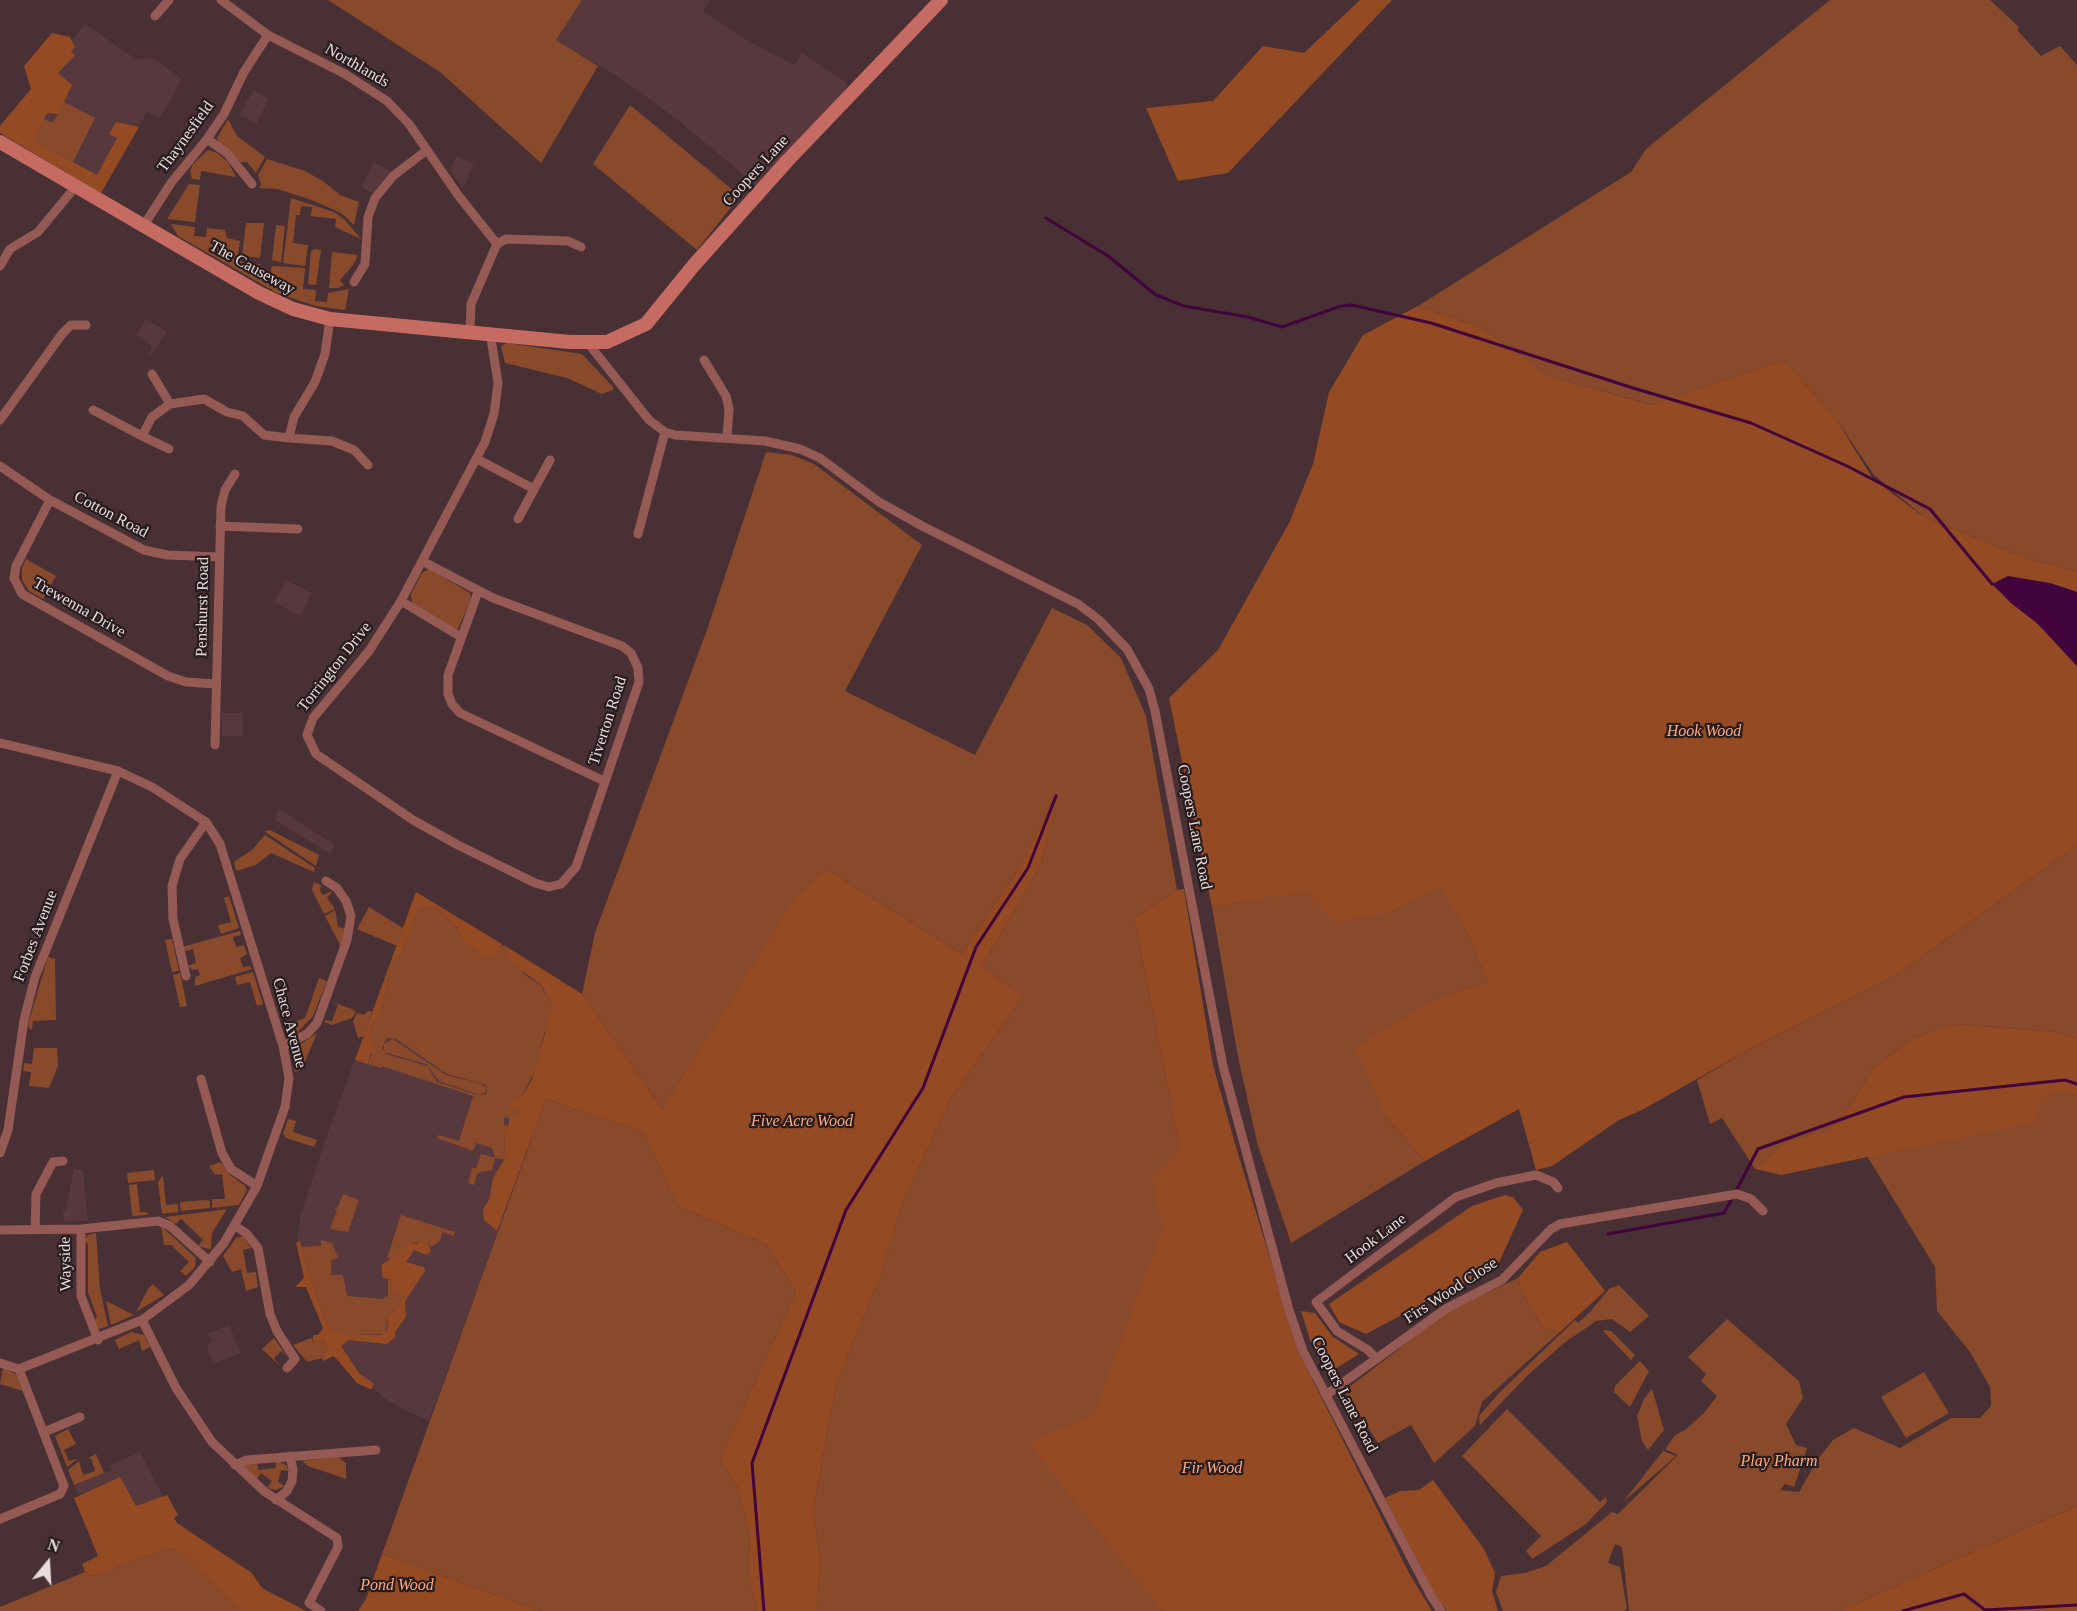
<!DOCTYPE html>
<style>
body{margin:0}
#map{position:relative;width:2077px;height:1611px;overflow:hidden;background:#483034;font-family:Georgia,serif}
canvas{display:block}
.north{position:absolute;left:18px;top:1533px;width:60px;height:60px;-webkit-text-stroke:4px #271c1d;paint-order:stroke;rotate:18deg;font-size:16px;font-weight:700;line-height:24px;text-align:center;color:#eadadc}
.north::after{content:'';display:block;margin:auto;width:21px;height:27px;background:#eadadc;clip-path:polygon(50% 0,100% 100%,50% 72%,0 100%)}
</style>
<div id="map">
<canvas width="2077" height="1611"></canvas>
<div class="north">N</div>
</div>
<script>
const context = document.querySelector('canvas').getContext('2d');
context.lineJoin = 'round';
function paint(path, color) { context.fillStyle = color; context.fill(path, 'evenodd'); }
const poly = rows => new Path2D(rows.map(r => 'M' + r).join(''));
function strokePath(path, color, width, dash) { context.strokeStyle = color; context.lineWidth = width; context.lineCap = dash ? 'butt' : 'round'; context.setLineDash(dash || []); context.stroke(path); }
function drawText(font, color, halo, rows, align = 'center') {
  context.font = font + ' Georgia,serif'; context.lineWidth = 4.5; context.setLineDash([]); context.textBaseline = 'middle'; context.strokeStyle = halo; context.fillStyle = color; for (const [text, x, y, turn = 0] of rows) {
    context.save(); context.translate(x, y); context.rotate((+turn || 0) * Math.PI / 180); context.textAlign = isNaN(turn) ? turn : align; if (halo) context.strokeText(text, 0, 0); context.fillText(text, 0, 0); context.restore();
  }
}
paint(poly([
 [582,0,710,0,703,11,746,40,794,65,802,53,847,83,845,91,755,184,674,117,619,77,556,40],
 [85,24,137,60,151,57,182,79,160,118,147,112,101,193,0,133,0,126],
 [253,90,269,99,256,124,240,115],
 [456,156,474,164,463,189,450,171],
 [374,162,390,171,373,193,361,187],
 [146,319,167,332,146,362,152,346,136,335],
 [286,580,312,593,300,616,274,602],
 [222,713,243,713,243,736,222,736],
 [278,808,335,845,330,854,274,819],
 [416,892,582,994,534,1136,429,1420,404,1410,383,1397,352,1369,325,1333,308,1292,297,1237,301,1214,325,1141],
 [74,1168,83,1170,88,1221,64,1222,63,1211,66,1209],
 [229,1325,241,1353,213,1364,207,1347,212,1341,208,1334],
 [140,1452,163,1497,136,1507,120,1477,85,1493,78,1493,74,1485,112,1470,110,1465]
]), '#57383d');
paint(poly([
 [328,0,582,0,556,40,598,66,541,163,440,72],
 [1830,0,1990,0,2019,27,2017,30,2041,56,2060,46,2077,65,2077,572,2018,555,1924,517,1874,475,1836,419,1784,360,1653,405,1549,376,1482,328,1418,306,1631,172,1646,149],
 [64,102,95,118,73,162,32,141,44,119,53,123],
 [630,105,740,196,697,250,593,164],
 [228,119,237,136,265,157,256,173,247,162,240,162,218,142,217,138],
 [208,150,217,153,228,162,236,177,201,171,200,180,192,179,190,171,193,164],
 [267,159,305,171,323,181,340,195,359,202,354,225,341,213,312,200,277,189,259,188,261,184,258,175],
 [189,184,200,185,195,222,167,219],
 [291,198,334,212,345,220,361,239,335,227,336,219,311,216,312,207,301,206,300,215,296,215,293,243,308,245,305,266,283,263],
 [246,223,264,223,260,258,242,256],
 [171,224,195,227,194,236,206,237,207,228,225,230,227,238,240,241,237,261,260,264,259,274,270,275,272,266,305,268,303,289,316,290,315,301,327,302,328,293,349,289,345,310,316,306,277,293,178,236],
 [276,225,285,226,281,262,272,260],
 [315,249,321,250,316,285,308,284,311,251],
 [332,252,358,255,353,265,340,280,344,285,338,288,329,288],
 [507,343,582,354,613,387,613,390,602,394,567,378,505,363,501,346],
 [766,452,792,455,814,464,922,545,845,691,975,755,1052,608,1087,625,1121,658,1146,716,1177,890,1134,918,1180,1150,1281,1297,1299,1353,1372,1499,1295,1611,817,1611,820,1558,813,1510,837,1382,881,1274,903,1201,951,1098,1023,996,981,967,1041,865,1055,798,1014,876,962,954,826,869,795,900,662,1109,582,994,595,933,708,627],
 [26,559,56,576,43,599,29,591,22,580,22,567],
 [429,569,470,593,471,599,458,629,454,630,412,604,411,594,422,573],
 [270,830,319,855,316,866,264,831],
 [265,835,315,868,314,872,271,853,256,865,236,871,234,862,252,850],
 [2077,845,2077,1038,2055,1032,1954,1024,1911,1039,1873,1069,1854,1100,1829,1130,1787,1141,1755,1169,1722,1118,1710,1124,1697,1080,1748,1050,1899,973],
 [314,882,321,885,320,891,323,895,333,891,327,898,335,909,324,914,312,890],
 [1441,886,1468,933,1487,982,1435,1000,1386,1117,1425,1161,1291,1243,1258,1146,1238,1057,1212,907,1307,891,1390,912],
 [229,896,239,928,221,934,218,925,231,922,224,898],
 [420,906,439,909,457,928,463,941,484,958,504,945,524,974,540,985,553,1005,550,1023,544,1033,536,1069,521,1098,519,1108,521,1111,517,1117,504,1118,505,1159,495,1158,492,1170,477,1173,474,1185,468,1183,472,1168,476,1168,481,1154,495,1158,492,1148,476,1143,473,1151,437,1138,439,1135,459,1141,473,1096,382,1066,381,1068,368,1064,375,1045,369,1038,372,1022,379,1016,392,963,401,953],
 [387,1038,396,1039,447,1074,486,1085,487,1094,477,1095,437,1082,427,1066,386,1054,382,1048],
 [369,907,403,928,397,946,357,929],
 [335,910,338,927,346,929,341,947,325,916],
 [240,931,241,935,233,937,236,947,244,945,247,954,240,958,243,967,250,966,252,969,195,986,195,977,200,975,198,969,193,970,187,966,196,963,193,949,186,951,182,947],
 [172,939,179,971,172,972,165,940],
 [48,957,55,959,56,1020,33,1021,32,1029,30,1030,28,1024],
 [253,972,263,1004,257,1006,250,982,237,985,235,977],
 [180,973,187,1006,180,1007,173,975],
 [319,978,327,981,313,1016,297,1033,290,1036,286,1034,283,1026,305,1018],
 [331,1002,352,1009,356,1012,352,1018,332,1025,324,1022,325,1020,332,1021,338,1005],
 [368,1011,372,1012,364,1036,358,1038,353,1021,357,1013,364,1015],
 [317,1033,302,1069,295,1072,292,1050],
 [393,1039,446,1075,481,1084,486,1087,486,1092,479,1095,439,1081,426,1064,384,1052,384,1044],
 [34,1048,57,1048,58,1066,49,1088,29,1086,31,1072,23,1071,24,1063,32,1064],
 [2064,1091,2077,1095,2077,1506,1839,1611,1629,1611,1622,1547,1615,1544,1608,1563,1620,1567,1627,1609,1624,1611,1503,1611,1496,1592,1501,1576,1525,1573,1546,1566,1612,1512,1618,1514,1678,1455,1665,1449,1675,1435,1685,1430,1704,1413,1717,1396,1701,1381,1706,1374,1688,1357,1727,1319,1799,1381,1803,1398,1786,1424,1796,1445,1807,1448,1794,1487,1785,1484,1780,1490,1799,1492,1818,1459,1833,1440,1854,1428,1900,1448,1951,1418,1980,1418,1991,1406,1990,1387,1970,1352,1937,1311,1935,1267,1867,1156],
 [546,1099,643,1131,678,1206,766,1244,796,1292,720,1459,737,1486,750,1537,748,1573,757,1611,540,1611,382,1554],
 [288,1119,296,1121,293,1132,317,1140,314,1147,286,1138,283,1134],
 [221,1162,229,1174,245,1186,247,1190,239,1205,212,1208,212,1199,225,1199,222,1174,215,1175,209,1166],
 [154,1170,155,1180,128,1183,127,1173],
 [163,1175,166,1205,178,1204,178,1212,162,1214,158,1182],
 [137,1184,140,1212,148,1212,147,1215,132,1216,129,1185],
 [343,1194,359,1200,348,1232,330,1229,337,1210,334,1209,338,1207],
 [206,1200,210,1201,210,1208,181,1211,180,1202],
 [227,1209,212,1233,211,1249,209,1249,198,1246,203,1240,181,1219,176,1224,165,1217],
 [401,1215,455,1232,454,1236,442,1232,440,1241,431,1247,428,1242,412,1243,391,1259,387,1258],
 [161,1226,196,1258,195,1267,186,1276,180,1271,189,1262,171,1245,164,1245],
 [96,1233,100,1289,108,1326,99,1329,94,1321,97,1317,88,1292,88,1244,84,1241,88,1235],
 [243,1236,251,1248,243,1250,247,1273,256,1272,258,1287,246,1291,241,1269,232,1272,223,1256,236,1238],
 [321,1240,332,1243,338,1258,331,1260,331,1275,343,1275,347,1296,382,1299,388,1296,388,1280,392,1280,405,1296,396,1309,388,1315,385,1334,338,1335,327,1326,308,1272,302,1247,321,1246],
 [1518,1278,1522,1293,1544,1329,1560,1332,1482,1402,1475,1426,1434,1463,1411,1425,1378,1443,1344,1391,1447,1312],
 [153,1284,164,1295,136,1312,148,1289],
 [1619,1285,1649,1316,1630,1332,1612,1319,1596,1321,1564,1343,1528,1375,1480,1425,1479,1416,1499,1393,1575,1320,1578,1323,1589,1313,1609,1289],
 [106,1301,134,1315,111,1325],
 [1605,1330,1611,1331,1635,1355,1631,1360,1603,1331],
 [131,1332,144,1335,150,1347,142,1351,139,1340,119,1349,115,1340],
 [274,1338,287,1357,281,1351,274,1358,279,1365,262,1349],
 [311,1338,313,1342,324,1340,328,1349,322,1358,307,1362,293,1345],
 [1640,1361,1649,1371,1630,1407,1614,1392,1615,1386],
 [3,1368,16,1374,23,1391,0,1384],
 [1924,1372,1949,1413,1906,1438,1881,1397],
 [1652,1389,1664,1430,1648,1450,1642,1441,1637,1416,1644,1399],
 [1507,1409,1600,1502,1606,1497,1607,1502,1586,1524,1532,1559,1526,1551,1541,1536,1462,1456],
 [68,1429,76,1444,64,1450,69,1461,78,1459,67,1467,55,1436],
 [1663,1451,1676,1456,1623,1502],
 [96,1454,104,1473,74,1485,68,1470,79,1461,83,1475,95,1471,91,1458,86,1459],
 [338,1457,346,1463,346,1479,308,1466,302,1461],
 [275,1460,286,1465,289,1471,281,1470,278,1482,285,1486,276,1490,267,1488,272,1481,261,1473,256,1480,244,1468,244,1465,257,1462,258,1470,276,1468],
 [171,1548,180,1550,241,1611,0,1611,0,1607,85,1572,92,1576,109,1571,130,1561]
]), '#894a2b');
paint(poly([
 [1360,0,1392,0,1228,173,1178,181,1146,108,1213,101,1263,46,1304,53],
 [52,33,70,37,75,47,71,52,75,55,58,73,72,85,58,114,47,113,33,141,97,175,117,138,109,134,116,122,139,127,101,193,0,133,0,126,31,89,24,66],
 [1418,306,1482,328,1549,376,1652,405,1784,360,1836,419,1873,479,1924,517,2018,555,2077,572,2077,592,2050,583,2011,603,2037,623,2077,666,2077,845,1899,973,1748,1050,1642,1110,1619,1120,1552,1166,1536,1170,1519,1109,1425,1161,1386,1117,1355,1048,1435,1000,1487,982,1468,933,1440,887,1390,912,1334,922,1306,892,1212,907,1169,698,1218,650,1289,523,1313,464,1329,392,1363,335],
 [1056,796,1041,865,981,967,1023,996,951,1098,903,1201,881,1274,837,1382,813,1510,820,1558,817,1611,757,1611,748,1573,750,1537,737,1486,720,1459,796,1292,766,1244,678,1206,643,1131,546,1099,497,1231,484,1220,483,1209,489,1200,493,1178,505,1158,504,1126,509,1125,509,1117,517,1117,521,1111,510,1106,510,1103,513,1099,521,1098,532,1080,553,1005,541,985,512,963,504,945,582,994,662,1109,795,899,826,869,962,954,1014,876],
 [1184,889,1213,1065,1236,1147,1299,1353,1409,1573,1432,1611,1162,1611,1029,1443,1094,1415,1163,1228,1152,1179,1180,1150,1134,918,1177,890],
 [416,892,502,944,497,954,484,958,463,941,457,928,439,909,420,906,401,953,392,963,379,1016,372,1022,369,1037,375,1045,374,1051,370,1055,368,1064,355,1060],
 [1954,1024,2055,1032,2077,1038,2077,1095,2064,1091,2041,1099,2036,1122,1781,1175,1755,1169,1787,1141,1829,1130,1854,1100,1873,1069,1911,1039],
 [1505,1195,1513,1197,1523,1210,1496,1269,1449,1290,1366,1334,1339,1322,1329,1304,1472,1206],
 [422,1240,428,1242,431,1252,426,1255,414,1250,406,1262,424,1267,425,1271,405,1301,406,1317,395,1332,395,1337,387,1344,349,1340,341,1346,359,1373,373,1383,372,1390,357,1383,334,1356,323,1361,322,1358,328,1349,324,1340,313,1342,313,1335,318,1335,323,1328,306,1287,295,1287,304,1278,296,1242,300,1242,302,1247,308,1272,327,1326,338,1334,381,1335,387,1330,388,1315,396,1309,405,1296,393,1288,392,1280,383,1278,381,1265,391,1259,409,1243,417,1244],
 [1567,1242,1605,1291,1560,1332,1544,1329,1522,1293,1518,1278,1540,1252],
 [1301,1311,1315,1313,1333,1337,1359,1354,1327,1374,1311,1343],
 [120,1477,136,1506,167,1495,178,1515,174,1518,177,1523,252,1573,262,1588,306,1611,241,1611,180,1551,171,1548,130,1561,109,1571,92,1576,85,1572,82,1564,98,1556,74,1498],
 [1433,1480,1484,1549,1495,1573,1492,1591,1498,1611,1447,1611,1434,1593,1385,1498,1400,1491,1419,1490],
 [2077,1506,2077,1611,1839,1611],
 [382,1554,540,1611,358,1611,366,1599]
]), '#944a23');
paint(poly([
 [2008,576,2050,583,2077,592,2077,666,2037,623,2011,603,1992,584]
]), '#41043d');
strokePath(poly([
 [1046,218,1108,256,1156,295,1184,306,1248,317,1282,327,1341,306,1352,305,1431,323,1633,388,1751,423,1847,466,1930,509,1992,584],
 [1736,1191,1758,1149,1904,1097,2065,1080,2077,1084],
 [1608,1234,1724,1213,1733,1197],
 [764,1611,752,1463,846,1210,923,1088,976,947,1028,868,1056,796],
 [1903,1611,1964,1594,1985,1610,2077,1605]
]), '#41043d', 3);
strokePath(poly([
 [221,0,268,35,345,74,387,101,409,124,458,195,497,244],
 [155,16,169,0],
 [207,139,227,153,252,184],
 [144,225,171,183,207,139,224,114,244,72,268,35],
 [0,266,10,249,38,232,76,186],
 [354,282,365,264,368,217,375,198,393,176,427,150],
 [470,330,471,304,497,244,506,239,568,241,581,247],
 [588,343,649,420,665,432,675,435,765,441,800,449,820,458,879,502,924,527,1078,604,1098,619,1127,649,1149,689,1155,711,1223,1066,1289,1310,1303,1351,1430,1594,1441,1611],
 [704,360,726,396,729,409,727,438],
 [170,404,204,399,227,412,243,416,264,435,289,438,294,417,315,382,325,354,330,319],
 [93,410,142,436,152,417,170,404,152,374],
 [0,420,62,334,71,325,86,325],
 [142,436,169,449],
 [289,438,332,441,354,450,368,465],
 [477,459,534,489],
 [0,466,50,500,144,550,167,555,219,557],
 [50,500,16,566,14,578,22,594,168,676,186,682,216,684],
 [518,519,550,460],
 [220,526,298,529],
 [638,534,665,432],
 [422,561,493,598,622,646,631,653,638,668,639,682,576,867,561,884,549,887,535,883,456,844,413,820,316,754,307,735,313,718,369,651,401,601,422,561,485,442,494,414,498,383,490,332],
 [478,592,448,675,448,694,452,704,460,713,604,781],
 [401,601,461,637],
 [0,743,118,771,152,787,206,822,220,844,283,1046,289,1078,285,1107,257,1186,224,1243,189,1285,142,1320,19,1369],
 [215,745,221,506,225,490,235,474],
 [186,976,173,919,172,886,180,859,206,822],
 [283,1046,307,1034,317,1023,347,940,351,916,346,901,337,888,326,881],
 [201,1079,222,1153,231,1169,257,1186],
 [0,1153,8,1130,24,1020,35,977,118,771],
 [235,1226,246,1233,258,1248,270,1314,277,1331,295,1359,287,1368],
 [81,1229,81,1296,98,1340],
 [0,1230,81,1229,158,1221,170,1226,210,1262],
 [35,1230,36,1194,53,1162,63,1161],
 [142,1320,176,1388,212,1442,265,1492,337,1538,338,1547,309,1603,321,1611],
 [1377,1359,1368,1350,1337,1331,1316,1302,1456,1197,1496,1183,1536,1175,1553,1182,1558,1188],
 [0,1363,19,1369],
 [1326,1395,1447,1308,1502,1280,1551,1229,1560,1224,1737,1194,1751,1199,1763,1211],
 [44,1432,80,1417],
 [235,1465,247,1460,376,1450],
 [276,1500,287,1491,292,1481,293,1470,290,1456],
 [0,1519,60,1494,64,1486,19,1369]
]), '#945a53', 9);
strokePath(poly([
 [0,142,259,293,293,309,330,319,570,342,607,342,646,324,694,265,788,160,941,0]
]), '#c66b61', 14);
drawText('16px', '#eadadc', '#271c1d', [
 ["Northlands",357,66,30],
 ["Thaynesfield",186,137,-54],
 ["Coopers Lane",756,171,-48],
 ["The Causeway",252,268,29],
 ["Cotton Road",111,515,28],
 ["Penshurst Road",203,607,-89],
 ["Trewenna Drive",79,608,30],
 ["Torrington Drive",335,667,-52],
 ["Tiverton Road",608,721,-72],
 ["Coopers Lane Road",1194,827,79],
 ["Forbes Avenue",36,936,-69],
 ["Chace Avenue",289,1023,75],
 ["Hook Lane",1376,1239,-37],
 ["Wayside",66,1264,-91],
 ["Firs Wood Close",1451,1291,-33],
 ["Coopers Lane Road",1344,1395,63]
]);
drawText('italic 16px', '#fea981', '#271c1d', [
 ["Hook Wood",1704,732],
 ["Five Acre Wood",802,1122],
 ["Play Pharm",1779,1462],
 ["Fir Wood",1212,1469],
 ["Pond Wood",397,1586]
]);
</script>
